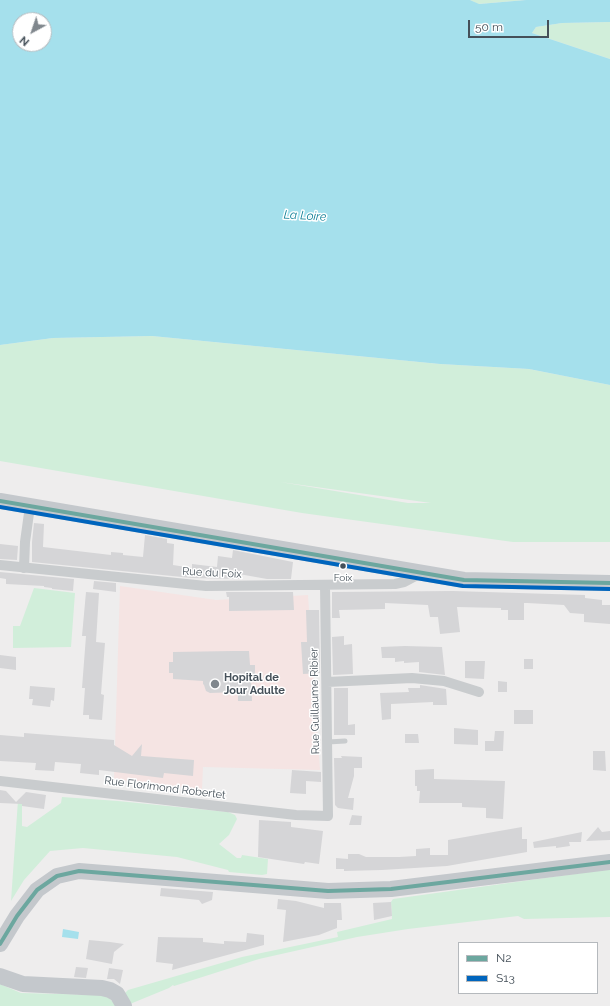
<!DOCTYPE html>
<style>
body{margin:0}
#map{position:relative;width:610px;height:1006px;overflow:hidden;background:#eeeded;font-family:Raleway,sans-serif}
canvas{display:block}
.legend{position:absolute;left:458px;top:942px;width:140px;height:52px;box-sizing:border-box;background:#fff;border:1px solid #b5b9bd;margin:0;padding:5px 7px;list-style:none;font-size:12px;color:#455059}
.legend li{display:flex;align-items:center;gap:8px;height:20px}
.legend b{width:20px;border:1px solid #b5b9bd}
.north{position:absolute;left:12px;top:12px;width:40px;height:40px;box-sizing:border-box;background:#fff;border:1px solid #b5b9bd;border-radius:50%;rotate:220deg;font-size:11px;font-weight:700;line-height:16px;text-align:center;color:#455059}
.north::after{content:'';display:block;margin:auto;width:14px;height:18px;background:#80878d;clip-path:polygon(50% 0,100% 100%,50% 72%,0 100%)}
.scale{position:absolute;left:468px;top:20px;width:81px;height:18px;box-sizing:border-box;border:2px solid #455059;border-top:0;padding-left:5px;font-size:12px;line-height:14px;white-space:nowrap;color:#455059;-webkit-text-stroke:3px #fff;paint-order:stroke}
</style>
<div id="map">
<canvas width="610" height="1006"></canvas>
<ul class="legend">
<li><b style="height:5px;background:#6ca79f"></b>N2</li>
<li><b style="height:5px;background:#0065bd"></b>S13</li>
</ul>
<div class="north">N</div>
<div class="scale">50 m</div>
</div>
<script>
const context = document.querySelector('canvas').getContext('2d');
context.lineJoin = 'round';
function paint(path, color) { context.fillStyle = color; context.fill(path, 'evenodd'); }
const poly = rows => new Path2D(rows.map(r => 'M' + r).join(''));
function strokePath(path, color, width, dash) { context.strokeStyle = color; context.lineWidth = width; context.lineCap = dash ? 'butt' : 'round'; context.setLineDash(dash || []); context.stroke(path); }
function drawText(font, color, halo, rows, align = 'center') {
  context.font = font + ' Raleway,sans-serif'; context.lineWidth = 3; context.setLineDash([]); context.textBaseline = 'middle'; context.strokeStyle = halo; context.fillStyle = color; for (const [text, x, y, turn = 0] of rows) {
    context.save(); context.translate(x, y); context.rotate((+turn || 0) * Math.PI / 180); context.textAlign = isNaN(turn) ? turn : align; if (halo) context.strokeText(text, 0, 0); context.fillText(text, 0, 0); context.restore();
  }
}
paint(poly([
 [120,586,216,600,308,595,320,770,203,767,202,789,114,779]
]), '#f5e4e3');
paint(poly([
 [470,0,526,0,478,4],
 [610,22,610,59,532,33,536,27,562,23],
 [152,336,440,364,529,369,610,385,610,542,513,542,302,513,0,461,0,345,53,338],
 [280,482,431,503,408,503],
 [34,588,75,593,71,647,13,648,13,626,20,626],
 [62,797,118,801,228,812,235,815,237,819,229,835,219,844,237,858,241,858,242,855,268,859,267,874,262,875,229,872,228,870,177,857,83,848,50,851,24,880,11,901,18,800,22,799,22,826,27,827,61,803],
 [610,869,610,917,524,919,518,916,408,929,357,937,259,959,174,986,173,985,169,988,130,1004,125,993,128,990,242,957,338,937,337,932,392,919,391,902,393,899],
 [0,984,21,993,102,995,109,998,117,1006,0,1006]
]), '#d1eeda');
paint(poly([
 [0,0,470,0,479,4,526,0,610,0,610,22,562,23,536,27,532,33,610,59,610,385,529,369,440,364,152,336,53,338,0,345],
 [20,20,44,20,44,44,20,44],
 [63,929,79,932,78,939,62,937]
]), '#a5e0ec');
paint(poly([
 [34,523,44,524,43,547,111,555,111,552,123,553,123,555,143,557,145,535,167,539,167,543,174,544,173,565,192,568,192,564,217,567,218,556,232,558,233,550,293,562,291,579,267,579,239,574,239,579,192,578,32,562,32,542],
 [0,544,18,546,17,560,0,559],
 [0,572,74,579,73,591,52,589,52,588,44,587,44,586,6,584,6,579,0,578],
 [94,581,116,583,116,592,93,589],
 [453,591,585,595,585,598,602,600,602,605,610,605,610,624,584,622,584,614,570,613,564,605,527,603,524,603,524,620,508,620,508,610,501,610,501,608,457,607,460,632,440,634,438,617,430,617,428,605,385,603,385,609,339,610,340,618,332,618,332,592],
 [86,592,99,593,96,642,105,643,101,694,104,695,102,720,89,719,89,715,83,715,85,688,82,688,86,636,82,636],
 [226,592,293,592,294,610,229,611,229,597,227,597],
 [306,610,319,610,320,673,303,674,301,642,307,642],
 [344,636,344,645,352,644,353,674,333,675,332,637],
 [405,646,442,647,445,675,419,672,419,662,404,663,404,661,395,662,395,658,382,658,381,647],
 [233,651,249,651,250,665,255,665,255,681,251,681,252,701,238,701,238,692,210,693,206,691,204,685,203,684,203,681,173,679,173,673,169,673,169,662,173,662,173,652],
 [0,655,16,657,16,670,0,668],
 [524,659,533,659,533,669,524,669],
 [465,661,485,661,484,679,465,678],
 [498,681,507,682,507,692,498,692],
 [420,685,446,689,447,705,433,705,433,702,391,704,391,719,382,720,380,693,409,692,408,688,420,688],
 [30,686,55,688,54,701,51,700,50,707,32,705,33,699,29,699],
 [334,688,348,688,348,725,355,724,355,735,334,735],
 [514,710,533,710,533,724,514,724],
 [454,728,478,730,478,745,454,744],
 [495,731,504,731,503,751,485,751,485,741,494,741],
 [24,733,114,740,114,745,132,756,142,744,141,756,194,760,193,776,164,773,163,778,99,770,99,775,80,773,81,764,55,762,54,771,35,770,36,763,0,761,0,735,24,737],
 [405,734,418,734,419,743,405,743],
 [593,751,605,751,606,771,593,770],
 [341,756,362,757,362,768,354,768,354,776,348,798,354,798,353,810,338,808,335,805,334,758,342,758],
 [434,769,434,779,505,781,503,819,486,818,486,808,462,807,462,803,419,803,420,791,417,791,417,786,415,786,415,770],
 [292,770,321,772,321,782,306,781,306,794,290,793],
 [0,790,6,791,16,802,26,792,46,795,44,809,22,806,22,804,0,803],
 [352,815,362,816,361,825,349,825],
 [259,820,291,822,291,827,323,831,319,864,305,862,304,864,258,857],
 [522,827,522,839,527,839,527,852,447,866,382,870,344,871,344,869,336,869,336,858,348,859,348,854,359,854,366,857,399,857,416,856,416,849,430,848,430,855,448,855,448,840],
 [598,827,602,832,610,831,610,840,586,841],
 [582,832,581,842,569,842,570,846,556,848,556,846,534,848,533,842],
 [161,888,213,892,212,900,202,904,199,900,160,896],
 [278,899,296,901,324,908,324,903,341,903,342,920,337,920,337,928,319,935,283,942,286,910,277,909],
 [391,902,392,916,374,920,373,903],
 [247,933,264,935,264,945,172,970,173,964,156,962,158,937,203,938,203,942,224,944,224,941,246,942],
 [89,940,110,942,124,944,114,952,112,964,86,959],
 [76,967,88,968,86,978,74,977],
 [109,968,123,970,120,984,114,979,107,979]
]), '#d5d5d7');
strokePath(poly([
 [328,742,345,741]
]), '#c9ccce', 5);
strokePath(poly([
 [0,565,206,586,395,584,404,582,421,573],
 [24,568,25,542,30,506],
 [327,682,412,678,444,681,479,692],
 [0,781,296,815,328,816,325,585]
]), '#c9ccce', 10);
strokePath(poly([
 [0,501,464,580,610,583],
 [0,944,17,916,37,890,57,876,79,871,328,891,391,889,610,862],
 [0,976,23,984,102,988,110,990,117,994,124,1006]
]), '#c4c8cc', 16);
strokePath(poly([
 [0,501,464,580,610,583],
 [0,944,17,916,37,890,57,876,79,871,328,891,391,889,610,862]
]), '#6ca79f', 4);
strokePath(poly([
 [0,507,463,586,610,589]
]), '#0065bd', 4);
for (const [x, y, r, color] of [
 [343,566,3.5,"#455059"],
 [215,684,5,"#80878d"]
]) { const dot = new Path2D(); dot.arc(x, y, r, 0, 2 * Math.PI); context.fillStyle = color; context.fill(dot); strokePath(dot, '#fff', 1.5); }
drawText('10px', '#455059', '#fff', [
 ["Foix",343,578]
]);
drawText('11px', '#455059', '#fff', [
 ["Rue du Foix",212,573,3],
 ["Rue Guillaume Ribier",315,701,-91],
 ["Rue Florimond Robertet",165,788,7]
]);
drawText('bold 11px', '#455059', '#fff', [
 ["Hopital de",224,678],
 ["Jour Adulte",224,691]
], 'left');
drawText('italic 12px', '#0d7e95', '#fff', [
 ["La Loire",305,216,3]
]);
</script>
